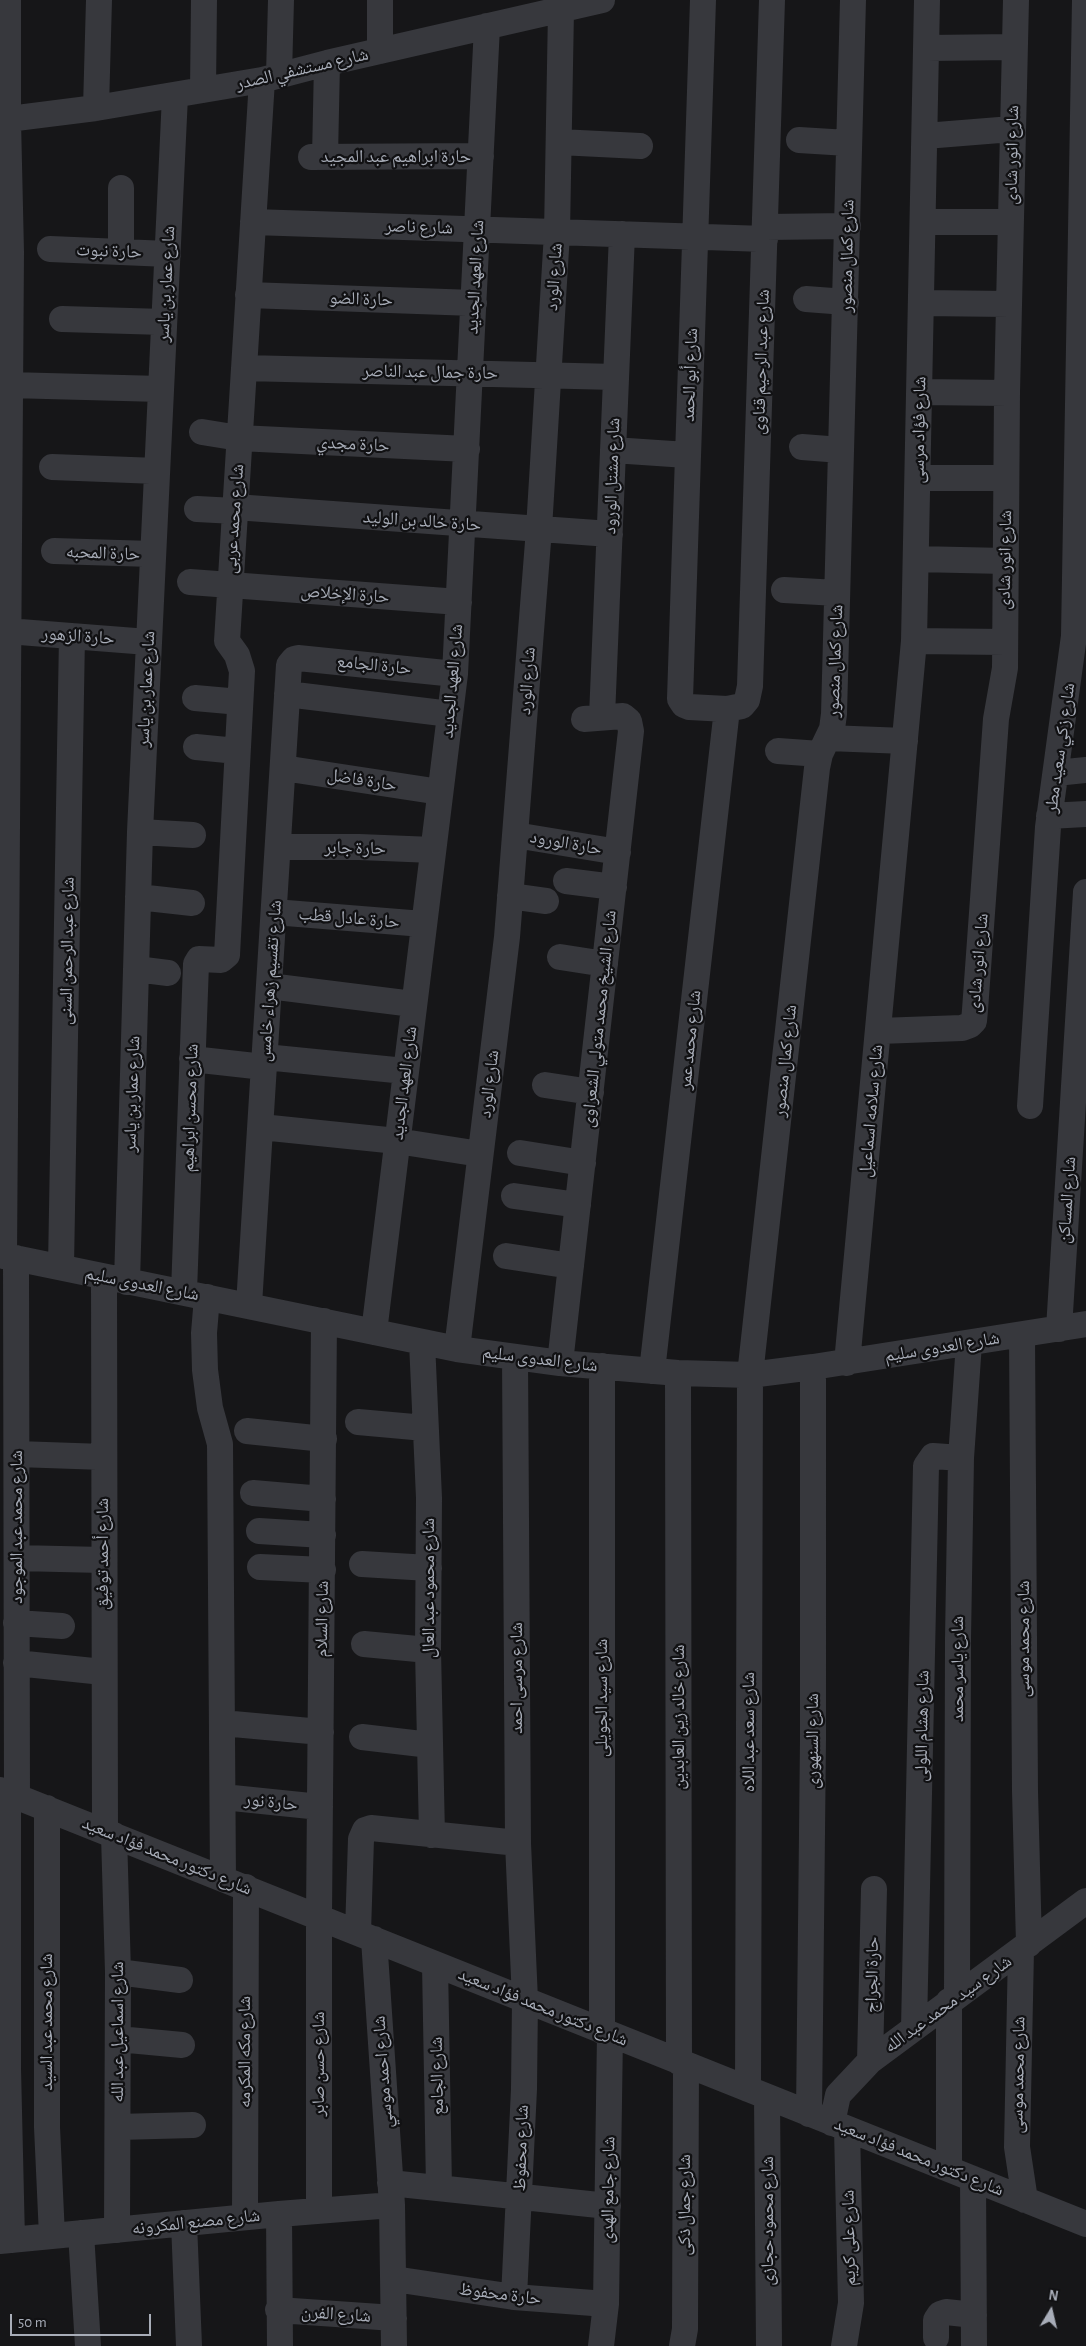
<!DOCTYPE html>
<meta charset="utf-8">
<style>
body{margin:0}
#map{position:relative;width:1086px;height:2346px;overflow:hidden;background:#161618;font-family:"Alegreya Sans",sans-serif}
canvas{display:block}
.north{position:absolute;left:1026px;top:2286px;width:50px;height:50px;-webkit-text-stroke:4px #111113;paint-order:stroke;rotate:9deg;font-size:14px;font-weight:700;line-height:20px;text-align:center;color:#a8adb8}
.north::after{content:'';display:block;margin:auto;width:18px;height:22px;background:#a8adb8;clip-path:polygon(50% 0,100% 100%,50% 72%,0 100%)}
.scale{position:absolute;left:10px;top:2314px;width:141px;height:22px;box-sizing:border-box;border:2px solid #a8adb8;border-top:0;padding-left:6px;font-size:15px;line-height:18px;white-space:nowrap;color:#a8adb8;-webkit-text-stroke:4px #111113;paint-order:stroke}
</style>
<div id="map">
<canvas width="1086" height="2346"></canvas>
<div class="north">N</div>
<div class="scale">50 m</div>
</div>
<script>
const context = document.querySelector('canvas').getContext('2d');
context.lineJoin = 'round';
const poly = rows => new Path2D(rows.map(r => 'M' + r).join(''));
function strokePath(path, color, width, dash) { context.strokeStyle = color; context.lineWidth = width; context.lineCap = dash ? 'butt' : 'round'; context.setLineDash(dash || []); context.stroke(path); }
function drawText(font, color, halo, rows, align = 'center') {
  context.font = font + ' "Alegreya Sans","Noto Naskh Arabic",sans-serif'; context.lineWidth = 4.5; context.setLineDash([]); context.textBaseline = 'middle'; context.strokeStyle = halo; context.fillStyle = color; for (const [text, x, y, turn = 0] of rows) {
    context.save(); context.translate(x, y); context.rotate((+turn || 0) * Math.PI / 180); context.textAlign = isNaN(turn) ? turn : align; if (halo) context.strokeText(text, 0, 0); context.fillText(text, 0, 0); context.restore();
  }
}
strokePath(poly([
 [703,0,680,699,684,705,689,707,727,709,742,706,747,700,750,686,772,0],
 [927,48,1014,47],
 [380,51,380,0],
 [279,75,281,0],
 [203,90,204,0],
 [96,108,99,0],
 [0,120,96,108,262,80,327,63,602,0],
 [925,136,1012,129],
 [799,140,848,143],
 [559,142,640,146],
 [311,157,481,156],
 [325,157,327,63],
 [253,222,765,239],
 [924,222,1010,222],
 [766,227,848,226],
 [50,249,168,254],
 [121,252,121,188],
 [248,295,474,303],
 [806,299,846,302],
 [922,303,1009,304],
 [62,319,164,322],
 [244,368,616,377],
 [9,385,161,389],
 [920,392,1007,393],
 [202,432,239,438,467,449],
 [802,447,841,450],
 [613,450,687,455],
 [52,467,157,471],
 [918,478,1006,478],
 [235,507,610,534],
 [197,509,235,511],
 [54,551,152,554],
 [916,559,1005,561],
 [190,582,459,602],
 [784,590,837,593],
 [7,631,148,642],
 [914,641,1005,642],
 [287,694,450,714],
 [195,698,240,702],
 [602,717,622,234],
 [828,738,905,741],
 [196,747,237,751],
 [778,751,820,754],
 [283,768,440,792],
 [1056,773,1086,770],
 [1049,816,1086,814],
 [140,832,193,835],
 [515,835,618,852],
 [278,847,359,847,433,850],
 [566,881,614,887],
 [510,896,546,901],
 [138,897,192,903],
 [274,912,423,924],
 [560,957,605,964],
 [136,969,168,973],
 [269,986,413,1004],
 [879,1031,962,1028,970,1025,974,1021,975,1010,996,719,1005,668,1007,393,1016,0],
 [265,1057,405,1071],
 [192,1059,264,1067],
 [545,1085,591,1092],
 [1030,1106,1048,827,1074,636,1085,0],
 [261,1127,397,1141,480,1154],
 [520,1153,583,1163],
 [514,1196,578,1205],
 [0,1255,457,1349,560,1363,678,1373,750,1375,813,1367,1086,1324],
 [4,1256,11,252,8,120,8,0],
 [506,1256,571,1266],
 [16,1258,17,1796],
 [61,1267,72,636],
 [104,1277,105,1831],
 [127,1282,140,832,175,96],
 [184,1292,196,964,199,959,221,960,227,955,242,671,237,655,227,641,262,80],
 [207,1297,204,1333,205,1370,210,1408,220,1444,223,1879],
 [249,1305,289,665,294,659,298,658,455,674],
 [1059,1329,1086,892],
 [374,1332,455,674,487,26],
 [1022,1335,1025,1791,1029,1944],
 [422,1342,429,1498,428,1650,432,1835],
 [457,1349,507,937,539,529,557,233,561,10],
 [560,1363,631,731,629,721,623,716,584,719],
 [847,1363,914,641,927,0],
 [652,1371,727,709],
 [678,1373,679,2062],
 [358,1422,425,1428],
 [247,1431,324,1439],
 [17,1454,104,1457],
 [253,1493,323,1499],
 [259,1531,323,1535],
 [17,1558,103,1560],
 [362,1564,429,1568],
 [260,1567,323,1570],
 [16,1623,62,1626],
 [364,1644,428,1650],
 [16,1663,103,1672],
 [222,1723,321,1732],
 [362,1737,430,1745],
 [0,1790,1086,2224],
 [8,1793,8,2068,12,2240],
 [223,1797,320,1807],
 [47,1808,47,2127,52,2236],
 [114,1835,118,1972,117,2230],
 [358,1932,361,1839,365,1830,371,1828,518,1843],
 [374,1939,392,2205,394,2346],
 [1021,1950,1017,2147,1025,2200],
 [435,1964,439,2188],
 [118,1972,180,1980],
 [957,1995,958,1639,961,1458,969,1343],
 [914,2028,926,1466,933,1456,961,1458],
 [602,2031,602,1366],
 [118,2039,182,2045],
 [870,2061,874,1889],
 [748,2089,750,1375,817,768,820,754,832,729,834,714,853,0],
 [767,2097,769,2346],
 [809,2114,813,1739,813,1367],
 [832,2123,838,2095,870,2061,1086,1901],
 [118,2127,193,2125],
 [949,2169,949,2001],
 [973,2179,974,2346],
 [390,2183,608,2206],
 [319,2210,319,1917,324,1321],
 [279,2214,280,2346],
 [245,2217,246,1887],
 [184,2223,189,2346],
 [81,2233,88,2346],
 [0,2241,279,2214,392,2205],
 [394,2279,514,2297,606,2304],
 [514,2297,524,2089,525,2000,518,1843,515,1357],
 [278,2310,394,2318],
 [936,2338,936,2320,940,2314,946,2312,974,2315],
 [601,2346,606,2304,610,2034],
 [682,2346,685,2329,686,2065],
 [844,2346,851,2303,847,2129]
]), '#37383d', 26);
drawText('18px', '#a8adb8', '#111113', [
 ["شارع مستشفي الصدر",302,69,-13],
 ["شارع انور شادى",1012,155,-89],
 ["حارة ابراهيم عبد المجيد",396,157],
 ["شارع ناصر",419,227,2],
 ["حارة نبوت",109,251,2],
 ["شارع كمال منصور",847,256,-89],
 ["شارع العهد الجديد",475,277,-87],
 ["شارع الورد",554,277,-86],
 ["شارع عمار بن ياسر",166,284,-87],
 ["حارة الضو",361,299,2],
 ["شارع عبد الرحيم قناوى",761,362,-88],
 ["حارة جمال عبد الناصر",430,372,1],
 ["شارع أبو الحمد",690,375,-88],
 ["شارع فؤاد مرسى",919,430,-89],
 ["حارة مجدي",353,444,3],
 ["شارع مشتل الورود",612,476,-88],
 ["شارع محمد عربى",234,519,-86],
 ["حارة خالد بن الوليد",422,521,4],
 ["حارة المحبه",103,553,2],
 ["شارع انور شادى",1005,560,-89],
 ["حارة الإخلاص",345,594,4],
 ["حارة الزهور",78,636,4],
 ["شارع كمال منصور",835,661,-88],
 ["حارة الجامع",374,665,6],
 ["شارع العهد الجديد",452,681,-85],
 ["شارع الورد",527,681,-86],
 ["شارع عمار بن ياسر",146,689,-87],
 ["شارع زكي سعيد مطر",1060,748,-82],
 ["حارة فاضل",362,780,9],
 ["حارة الورود",566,843,10],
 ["حارة جابر",355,848,1],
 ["حارة عادل قطب",349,918,5],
 ["شارع عبد الرحمن السنى",67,951,-89],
 ["شارع انور شادى",978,963,-85],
 ["شارع تقسيم زهراء خامس",270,981,-86],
 ["شارع الشيخ محمد متولي الشعراوى",599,1019,-84],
 ["شارع محمد عمر",690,1040,-84],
 ["شارع كمال منصور",785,1061,-84],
 ["شارع العهد الجديد",404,1083,-83],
 ["شارع الورد",489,1084,-83],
 ["شارع عمار بن ياسر",132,1094,-88],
 ["شارع محسن ابراهيم",190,1108,-88],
 ["شارع سلامه اسماعيل",871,1111,-85],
 ["شارع المساكن",1067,1200,-86],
 ["شارع العدوى سليم",142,1284,11],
 ["شارع العدوى سليم",942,1347,-9],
 ["شارع العدوى سليم",540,1359,7],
 ["شارع محمد عبد الموجود",17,1527,-90],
 ["شارع أحمد توفيق",103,1554,-90],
 ["شارع محمود عبد العال",429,1588,-90],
 ["شارع السلام",322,1619,-89],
 ["شارع محمد موسى",1024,1639,-90],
 ["شارع ياسر محمد",958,1669,-90],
 ["شارع مرسى احمد",517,1678,-90],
 ["شارع سيد الجويلى",602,1698,-90],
 ["شارع خالد زين العابدين",679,1717,-90],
 ["شارع هشام اللولى",922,1726,-89],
 ["شارع سعد عبد اللاه",749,1732,-90],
 ["شارع السنهورى",813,1741,-90],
 ["حارة نور",271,1802,6],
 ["شارع دكتور محمد فؤاد سعيد",167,1856,22],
 ["حارة الجراج",872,1975,-89],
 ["شارع سيد محمد عبد الله",948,2004,-36],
 ["شارع دكتور محمد فؤاد سعيد",543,2007,22],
 ["شارع محمد عبد السيد",47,2022,-90],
 ["شارع اسماعيل عبد الله",118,2032,-90],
 ["شارع مكه المكرمه",245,2052,-90],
 ["شارع حسن صابر",319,2064,-90],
 ["شارع احمد موسي",383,2072,-94],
 ["شارع محمد موسى",1018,2075,-89],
 ["شارع الجامع",437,2076,-91],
 ["شارع محفوظ",521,2148,-88],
 ["شارع دكتور محمد فؤاد سعيد",919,2157,22],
 ["شارع جامع الهدى",608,2190,-89],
 ["شارع جمال ذكى",685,2205,-90],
 ["شارع محمود حجازى",768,2221,-90],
 ["شارع مصنع المكرونه",196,2222,-6],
 ["شارع على كريم",849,2238,-91],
 ["حارة محفوظ",500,2294,7],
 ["شارع الفرن",336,2314,4]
]);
</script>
